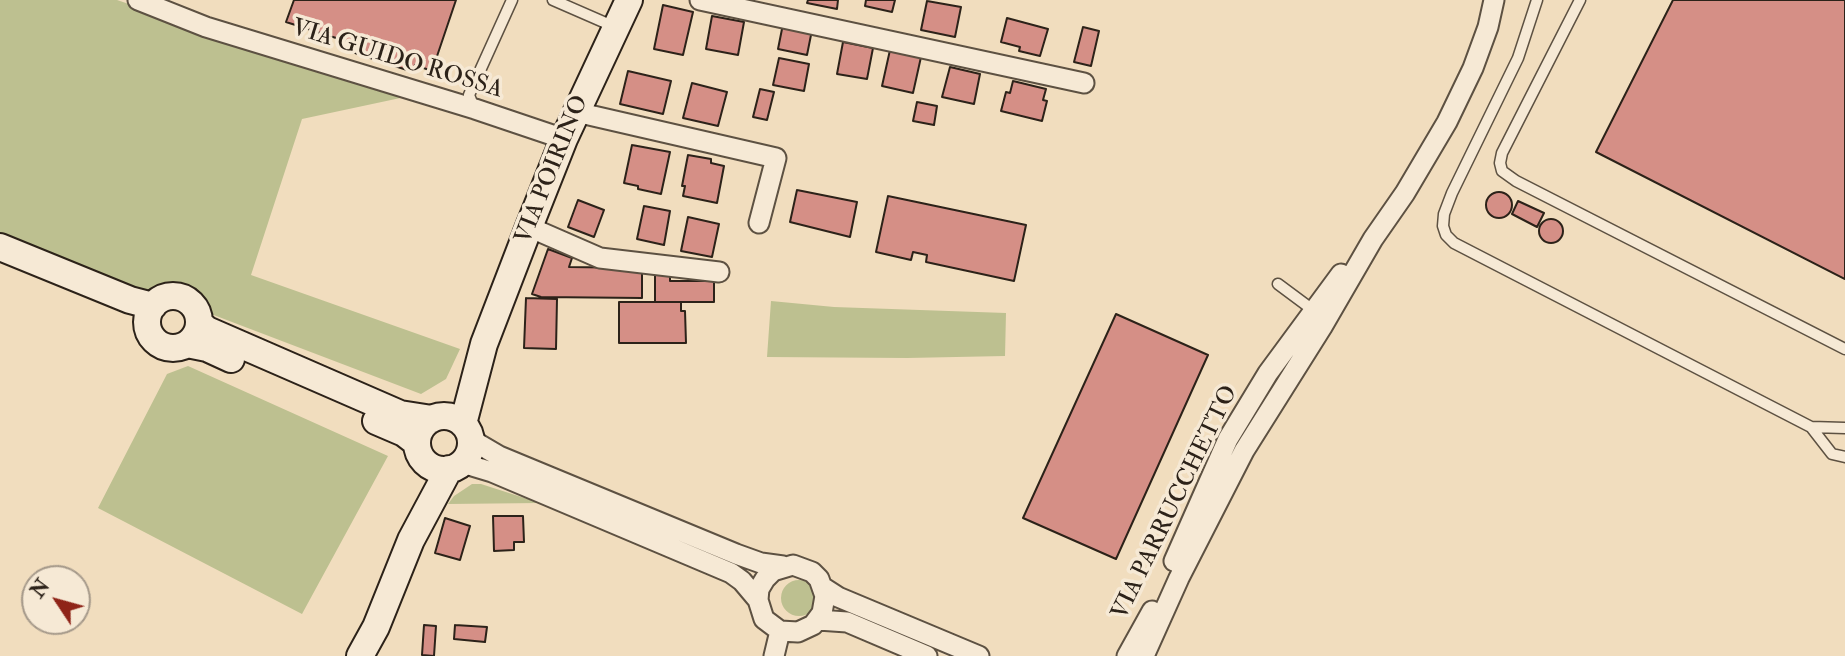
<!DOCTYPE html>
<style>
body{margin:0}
#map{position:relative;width:1845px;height:656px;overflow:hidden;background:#f1ddbe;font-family:"IM FELL Double Pica",serif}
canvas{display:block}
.north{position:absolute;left:21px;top:565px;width:70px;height:70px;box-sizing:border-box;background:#f6e9d5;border:2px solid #a5998a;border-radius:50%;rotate:306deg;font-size:19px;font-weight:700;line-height:28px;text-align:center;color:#2c2219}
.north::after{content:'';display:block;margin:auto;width:24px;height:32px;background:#8f2418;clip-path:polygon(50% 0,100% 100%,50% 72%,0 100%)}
</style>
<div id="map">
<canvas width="1845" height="656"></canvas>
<div class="north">N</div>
</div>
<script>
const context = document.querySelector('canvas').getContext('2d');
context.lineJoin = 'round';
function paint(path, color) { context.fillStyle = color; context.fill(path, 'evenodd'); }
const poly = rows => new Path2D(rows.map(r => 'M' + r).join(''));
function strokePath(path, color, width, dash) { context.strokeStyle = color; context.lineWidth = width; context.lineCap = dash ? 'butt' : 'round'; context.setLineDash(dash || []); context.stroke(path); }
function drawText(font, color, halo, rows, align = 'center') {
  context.font = font + ' "IM FELL Double Pica",serif'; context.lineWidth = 7; context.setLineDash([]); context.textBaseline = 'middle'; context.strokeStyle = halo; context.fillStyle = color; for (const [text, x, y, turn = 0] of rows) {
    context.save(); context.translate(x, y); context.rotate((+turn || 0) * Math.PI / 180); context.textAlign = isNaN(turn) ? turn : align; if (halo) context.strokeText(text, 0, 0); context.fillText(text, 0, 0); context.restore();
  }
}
paint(poly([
 [0,0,117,0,405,97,302,119,251,275,460,349,446,379,421,394,211,314,197,295,180,287,157,286,146,293,0,236],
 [771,301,834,307,1006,313,1005,356,907,358,767,357],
 [188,366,388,456,302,614,98,508,167,374],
 [472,484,481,484,540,503,448,504,454,496],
 '781 598a18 18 0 1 1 36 0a18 18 0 1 1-36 0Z'
]), '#bdc090');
const building = poly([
 [294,0,456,0,432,71,415,65,413,72,355,53,358,45,286,22,294,0],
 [808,0,838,0,837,9,807,3,808,0],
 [866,0,895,0,892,12,865,6,866,0],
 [1673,0,1845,0,1845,279,1596,152,1673,0],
 [927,1,961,7,955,37,921,30,927,1],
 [663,5,693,12,683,55,654,49,663,5],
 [712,16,744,22,738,55,706,49,712,16],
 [1007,18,1048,29,1040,56,1019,51,1020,47,1001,42,1007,18],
 [783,24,812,30,807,55,778,49,783,24],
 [1083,27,1099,31,1091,66,1074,62,1083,27],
 [843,42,873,48,867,79,837,74,843,42],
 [890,50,921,57,913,93,882,86,890,50],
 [779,58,809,64,804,91,773,85,779,58],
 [950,67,980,74,974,104,942,97,950,67],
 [628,71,671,81,663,114,620,104,628,71],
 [1013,81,1046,89,1043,100,1047,101,1042,121,1001,111,1006,92,1010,93,1013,81],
 [692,83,727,92,718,126,683,118,692,83],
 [760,89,774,92,767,120,753,117,760,89],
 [917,102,937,106,934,125,913,121,917,102],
 [632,145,670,152,661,194,638,189,638,186,624,183,632,145],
 [688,155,711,159,711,163,724,166,717,203,683,196,685,186,682,186,688,155],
 [797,190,857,202,850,237,790,222,797,190],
 '1486 205a13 13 0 1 1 26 0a13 13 0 1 1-26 0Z',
 [888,196,1026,225,1014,281,926,262,927,255,913,252,911,260,876,252,888,196],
 [578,200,604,210,594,237,568,227,578,200],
 [1518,201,1544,213,1537,227,1512,214,1518,201],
 [644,206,670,211,664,245,637,239,644,206],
 [688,217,719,224,712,257,681,251,688,217],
 '1539 231a12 12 0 1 1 24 0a12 12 0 1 1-24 0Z',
 [548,249,572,258,569,267,642,268,642,298,541,297,532,294,548,249],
 [655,272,670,272,670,281,714,281,714,302,655,302,655,272],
 [526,298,557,299,556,349,524,348,526,298],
 [619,302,681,302,681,311,685,311,686,343,619,343,619,302],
 [1116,314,1208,355,1116,559,1023,518,1116,314],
 [493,516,523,516,524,542,514,542,514,550,494,551,493,516],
 [445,518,470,526,460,560,435,553,445,518],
 [424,625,436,626,434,656,422,655,424,625],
 [455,625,487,627,485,642,454,639,455,625]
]);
paint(building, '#d58f86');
strokePath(building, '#2c2219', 2);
const lane = poly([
 [553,0,615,27],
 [1537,0,1518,58,1452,193,1444,214,1443,226,1446,235,1454,243,1811,427,1845,428],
 [1580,0,1502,153,1500,163,1502,171,1516,181,1845,349],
 [474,108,469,95,512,0],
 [1278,284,1317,313],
 [1811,427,1832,454,1845,457]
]);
const street = poly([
 [138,0,206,27,475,109,564,139],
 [700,0,1084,83],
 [576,112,776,158,759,223],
 [529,227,600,258,719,272],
 [470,439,499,456,736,554,761,563,783,566],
 [462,463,492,472,731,573,742,581,758,600,764,619,780,631,798,632,813,625,822,613,825,596,819,579,812,572,793,565,773,571,765,579,759,589,758,600],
 [1174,561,1228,439,1268,373,1341,274],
 [824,588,838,597,979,656],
 [818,620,847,622,927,656],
 [774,656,780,631],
 [1127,656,1152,611],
 [1144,656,1179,578,1244,451,1322,327,1373,239,1405,193,1447,122,1473,68,1488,27,1494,0]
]);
const secondary = poly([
 [0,247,130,300,153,306],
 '147 322a26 26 0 1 1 52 0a26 26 0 1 1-52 0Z',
 [199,323,207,330,400,414,432,419],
 [187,344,207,348,231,359],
 '417 443a27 27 0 1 1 54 0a27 27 0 1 1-54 0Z',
 [376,421,404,433,417,443],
 [463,424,484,344,529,227,564,139,629,0],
 [360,656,376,627,411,540,449,469]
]);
strokePath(lane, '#5d5142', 13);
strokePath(street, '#5d5142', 23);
strokePath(secondary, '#2c2219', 30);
strokePath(lane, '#f6e9d5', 10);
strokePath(street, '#f6e9d5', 19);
strokePath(secondary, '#f6e9d5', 26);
drawText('24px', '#2c2219', '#f6e9d5', [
 ["VIA GUIDO ROSSA",397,60,17],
 ["VIA POIRINO",553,170,-68],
 ["VIA PARRUCCHETTO",1176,503,-64]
]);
</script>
